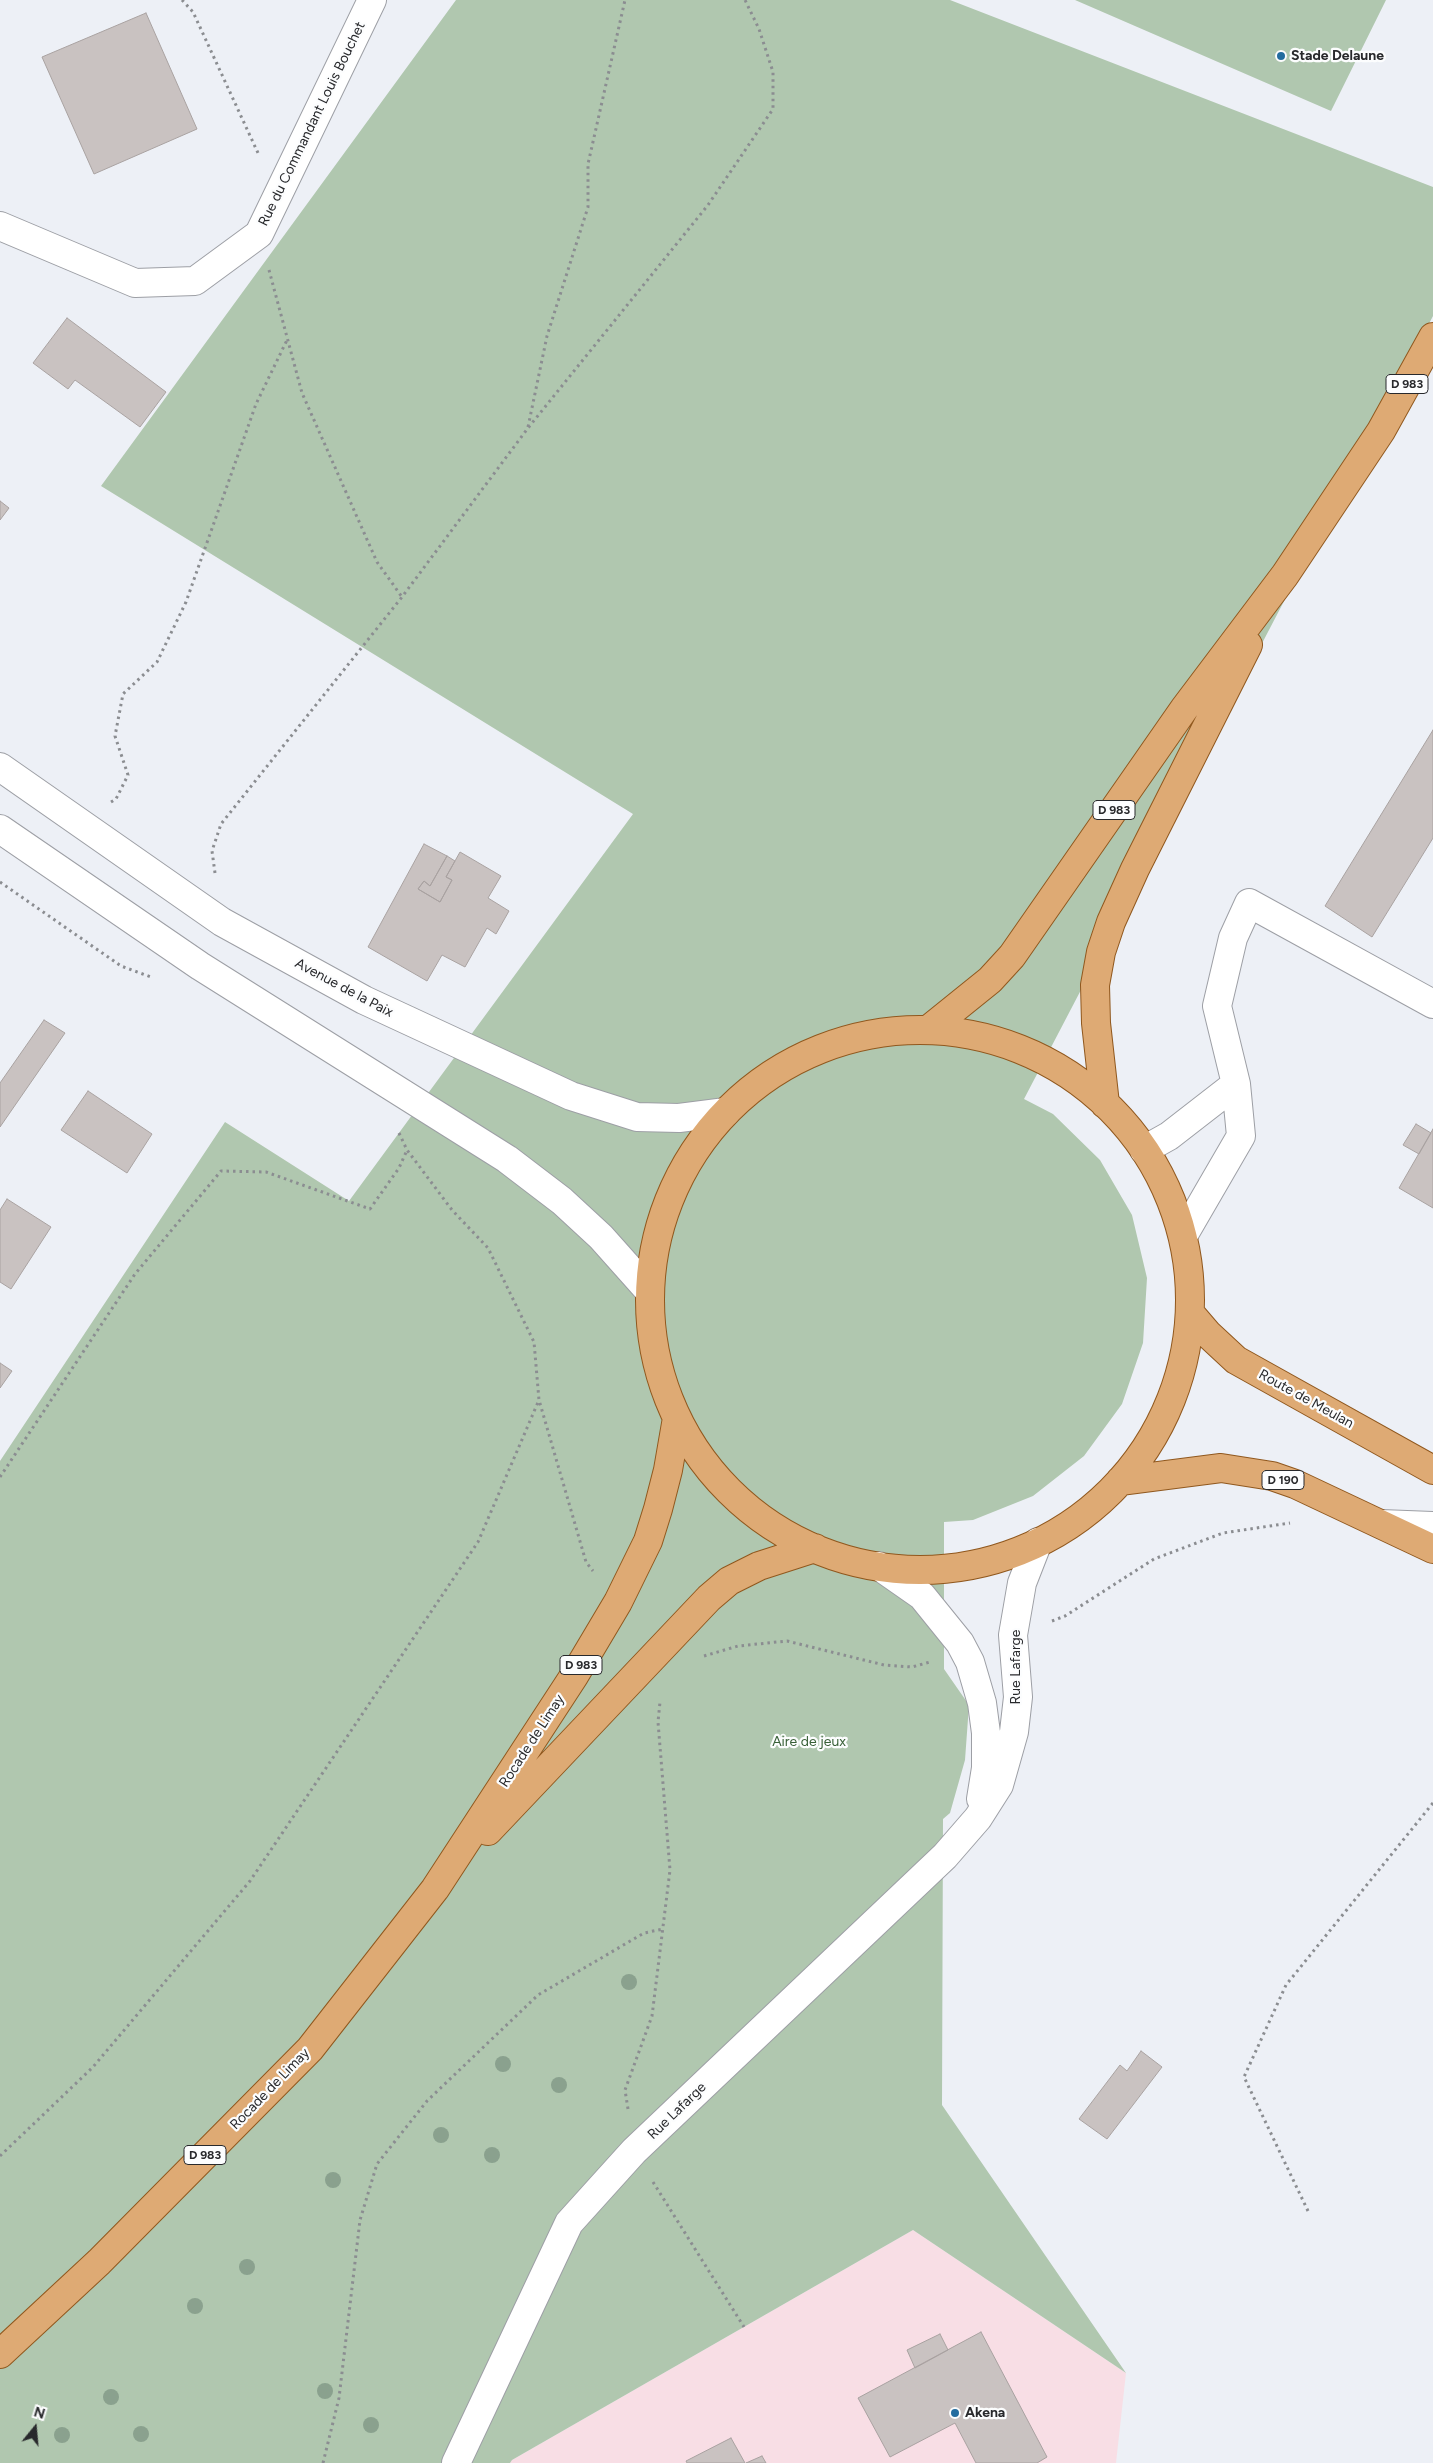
<!DOCTYPE html>
<style>
body{margin:0}
#map{position:relative;width:1433px;height:2463px;overflow:hidden;background:#edf0f6;font-family:Figtree,sans-serif}
canvas{display:block}
.north{position:absolute;left:10px;top:2403px;width:50px;height:50px;-webkit-text-stroke:4px #fcfdfe;paint-order:stroke;rotate:17deg;font-size:14px;font-weight:700;line-height:20px;text-align:center;color:#28292c}
.north::after{content:'';display:block;margin:auto;width:18px;height:22px;background:#28292c;clip-path:polygon(50% 0,100% 100%,50% 72%,0 100%)}
</style>
<div id="map">
<canvas width="1433" height="2463"></canvas>
<div class="north">N</div>
</div>
<script>
const context = document.querySelector('canvas').getContext('2d');
context.lineJoin = 'round';
function paint(path, color) { context.fillStyle = color; context.fill(path, 'evenodd'); }
const poly = rows => new Path2D(rows.map(r => 'M' + r).join(''));
function strokePath(path, color, width, dash) { context.strokeStyle = color; context.lineWidth = width; context.lineCap = dash ? 'butt' : 'round'; context.setLineDash(dash || []); context.stroke(path); }
function drawText(font, color, halo, rows, align = 'center') {
  context.font = font + ' Figtree,sans-serif'; context.lineWidth = 4.5; context.setLineDash([]); context.textBaseline = 'middle'; context.strokeStyle = halo; context.fillStyle = color; for (const [text, x, y, turn = 0] of rows) {
    context.save(); context.translate(x, y); context.rotate((+turn || 0) * Math.PI / 180); context.textAlign = isNaN(turn) ? turn : align; if (halo) context.strokeText(text, 0, 0); context.fillText(text, 0, 0); context.restore();
  }
}
paint(poly([
 [913,2230,1126,2373,1116,2463,510,2463,512,2460]
]), '#f8dee5');
paint(poly([
 [456,0,950,0,1433,187,1433,316,1024,1099,1053,1114,1100,1160,1132,1215,1147,1278,1143,1343,1122,1404,1084,1456,1033,1496,973,1520,944,1522,944,1669,969,1705,965,1760,950,1813,943,1819,942,2105,1126,2373,913,2230,512,2460,510,2463,0,2463,0,1461,225,1122,349,1201,633,814,101,486],
 [1075,0,1386,0,1331,111]
]), '#b0c7af');
const building = poly([
 [146,13,197,129,94,174,42,57,146,13],
 [67,318,166,392,140,427,75,380,68,389,33,363,67,318],
 [0,501,9,508,0,520,0,501],
 [1433,730,1433,838,1372,937,1325,906,1433,730],
 [424,844,447,856,430,886,424,881,418,889,440,902,452,880,446,877,460,852,501,876,488,898,509,911,496,934,487,928,465,967,442,955,427,981,368,947,424,844],
 [447,856,455,861,446,877,452,880,440,902,418,889,424,881,430,886,447,856],
 [44,1020,65,1033,0,1127,0,1083,44,1020],
 [88,1091,152,1134,127,1173,61,1130,88,1091],
 [1416,1124,1431,1133,1419,1154,1403,1145,1416,1124],
 [1433,1129,1433,1208,1399,1188,1433,1129],
 [7,1199,51,1227,11,1289,0,1282,0,1210,7,1199],
 [0,1363,12,1371,0,1388,0,1363],
 [1141,2051,1162,2067,1107,2139,1079,2119,1120,2065,1127,2071,1141,2051],
 [981,2332,1047,2457,1037,2463,976,2463,955,2423,890,2457,858,2398,981,2332],
 [940,2334,948,2350,915,2368,907,2350,940,2334],
 [731,2438,745,2463,687,2463,686,2461,731,2438],
 [762,2456,766,2463,746,2463,762,2456]
]);
paint(building, '#c9c2c1');
strokePath(building, '#a9a2a1', 1);
const minor = poly([
 [0,226,135,283,195,281,259,234,372,0],
 [0,767,222,922,364,1000,571,1096,637,1117,679,1118,726,1112],
 [0,829,200,966,507,1159,562,1201,601,1237,650,1292],
 [1236,1084,1217,1006,1233,938,1249,903,1433,1004],
 [1144,1150,1169,1136,1236,1084,1241,1136,1183,1236],
 [1381,1524,1433,1526],
 [879,1566,922,1596,960,1643,970,1662,982,1703,986,1733,986,1768,981,1799],
 [456,2463,569,2223,634,2151,945,1856,978,1818,999,1785,1014,1732,1018,1697,1013,1635,1022,1583,1038,1542]
]);
const major = poly([
 [928,1030,990,980,1012,956,1184,709,1285,575,1381,431,1433,337],
 '650 1300a270 270 0 1 1 540 0a270 270 0 1 1-540 0Z',
 [1105,1104,1096,1023,1095,985,1101,952,1111,922,1135,869,1248,645],
 [1190,1313,1208,1334,1236,1360,1433,1470],
 [1120,1481,1221,1468,1272,1476,1295,1484,1433,1549],
 [488,1831,709,1598,729,1581,759,1566,815,1548],
 [0,2354,99,2262,310,2049,435,1889,574,1676,618,1602,648,1541,658,1509,668,1470,677,1418]
]);
strokePath(minor, '#9d9fa5', 30);
strokePath(major, '#90581e', 30);
strokePath(poly([
 [182,0,193,12,258,153],
 [269,270,302,393,377,562,402,597],
 [528,427,547,336,588,207,588,164,625,0],
 [111,802,116,799,128,775,115,736,123,694,157,662,186,602,256,404,287,340],
 [215,873,212,851,221,824,402,597,528,428,708,205,773,109,773,72,759,29,745,0],
 [0,882,121,966,151,977],
 [399,1133,407,1150,452,1210,488,1248,534,1342,539,1400,586,1562,593,1571],
 [0,1477,135,1274,221,1171,266,1172,370,1209,399,1168,407,1150],
 [1052,1621,1065,1616,1154,1559,1223,1533,1290,1523],
 [704,1656,738,1646,787,1641,884,1665,912,1667,930,1662],
 [628,2109,625,2090,652,2016,670,1870,658,1722,660,1702],
 [0,2156,93,2067,250,1881,478,1542,539,1400],
 [653,2182,744,2327],
 [1308,2211,1244,2077,1286,1985,1433,1803],
 [323,2463,339,2398,360,2220,377,2164,427,2101,538,1995,644,1933,663,1929]
]), '#8b8d91', 3, [2.5, 4]);
strokePath(minor, '#fff', 28);
strokePath(major, '#deaa74', 28);
context.fillStyle = '#8aa18e';
for (const [x, y] of [
 [629,1982],
 [503,2064],
 [559,2085],
 [441,2135],
 [492,2155],
 [333,2180],
 [247,2267],
 [195,2306],
 [325,2391],
 [111,2397],
 [371,2425],
 [141,2434],
 [62,2435]
]) { context.beginPath(); context.arc(x, y, 8, 0, 2 * Math.PI); context.fill(); }
for (const [x, y, r, color] of [
 [1281,56,5,"#236c9f"],
 [955,2413,5,"#236c9f"]
]) { const dot = new Path2D(); dot.arc(x, y, r, 0, 2 * Math.PI); context.fillStyle = color; context.fill(dot); strokePath(dot, '#fcfdfe', 2); }
for (const [x, y, w] of [
 [1407,384,42],
 [1114,810,42],
 [1283,1480,42],
 [581,1665,42],
 [205,2155,42]
]) { const box = new Path2D(); box.roundRect(x - w / 2, y - 9.5, w, 19, 4); context.fillStyle = '#fcfdfe'; context.fill(box); strokePath(box, '#28292c', 1); }
drawText('bold 12px', '#28292c', null, [
 ["D 983",1407,384],
 ["D 983",1114,810],
 ["D 190",1283,1480],
 ["D 983",581,1665],
 ["D 983",205,2155]
]);
drawText('bold 14px', '#28292c', '#fcfdfe', [
 ["Stade Delaune",1291,56],
 ["Akena",965,2413]
], 'left');
drawText('14px', '#28292c', '#fcfdfe', [
 ["Rue du Commandant Louis Bouchet",312,124,-64],
 ["Avenue de la Paix",344,988,28],
 ["Route de Meulan",1306,1399,29],
 ["Rue Lafarge",1016,1667,-90],
 ["Rocade de Limay",532,1741,-57],
 ["Rocade de Limay",270,2089,-46],
 ["Rue Lafarge",677,2111,-44]
]);
drawText('14px', '#396038', '#fcfdfe', [
 ["Aire de jeux",809,1742]
]);
</script>
